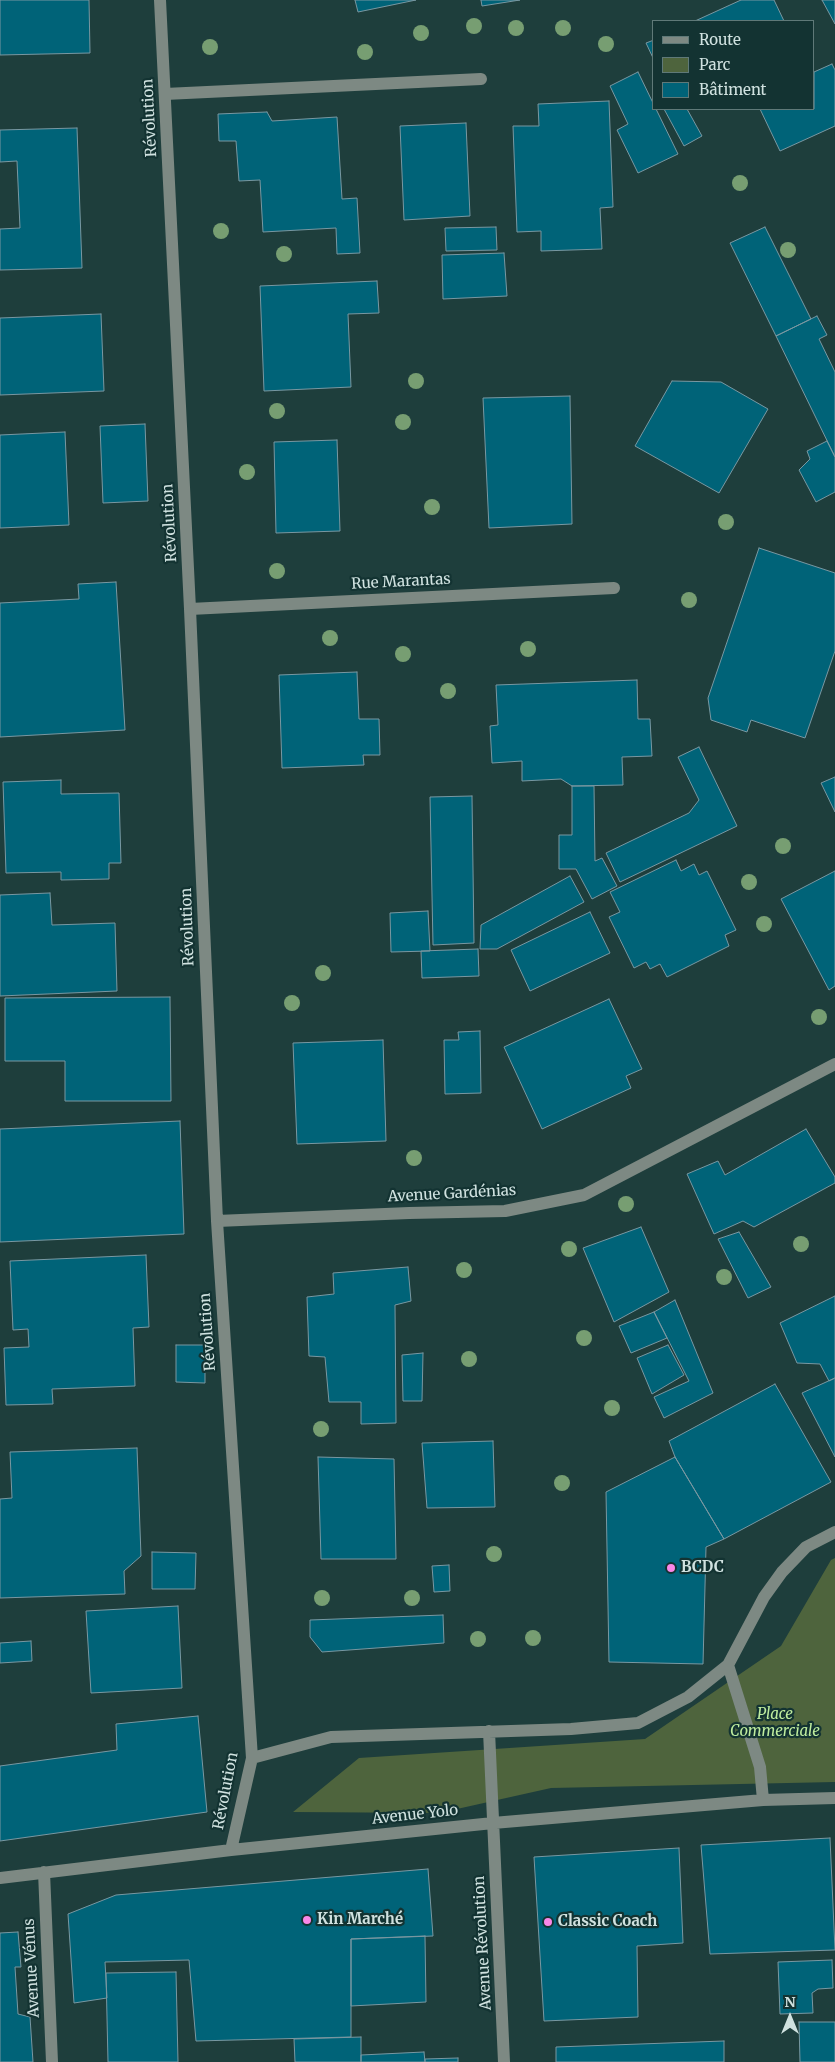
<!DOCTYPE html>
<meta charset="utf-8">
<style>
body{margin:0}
#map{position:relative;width:835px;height:2062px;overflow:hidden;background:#1e3e3c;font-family:Merriweather,serif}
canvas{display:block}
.legend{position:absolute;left:652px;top:20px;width:162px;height:90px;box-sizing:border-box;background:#133332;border:1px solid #5f7978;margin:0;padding:6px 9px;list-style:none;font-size:15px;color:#d0e2e0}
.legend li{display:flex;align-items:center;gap:10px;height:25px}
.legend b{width:25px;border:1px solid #5f7978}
.north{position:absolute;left:765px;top:1992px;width:50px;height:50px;-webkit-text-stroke:4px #133332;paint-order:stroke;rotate:0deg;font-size:14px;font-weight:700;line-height:20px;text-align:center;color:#d0e2e0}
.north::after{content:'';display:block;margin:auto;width:18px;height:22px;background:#d0e2e0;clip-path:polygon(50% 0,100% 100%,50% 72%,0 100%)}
</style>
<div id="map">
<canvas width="835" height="2062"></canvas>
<ul class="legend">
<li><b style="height:6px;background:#7d8983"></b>Route</li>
<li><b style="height:14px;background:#4e643d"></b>Parc</li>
<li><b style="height:14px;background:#006378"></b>Bâtiment</li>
</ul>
<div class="north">N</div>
</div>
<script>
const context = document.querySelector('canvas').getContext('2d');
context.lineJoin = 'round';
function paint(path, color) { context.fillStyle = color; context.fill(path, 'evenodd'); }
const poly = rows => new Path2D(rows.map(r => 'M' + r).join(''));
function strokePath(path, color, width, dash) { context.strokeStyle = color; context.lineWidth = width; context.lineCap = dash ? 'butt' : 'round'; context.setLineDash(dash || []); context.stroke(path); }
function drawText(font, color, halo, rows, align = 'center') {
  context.font = font + ' Merriweather,serif'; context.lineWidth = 4.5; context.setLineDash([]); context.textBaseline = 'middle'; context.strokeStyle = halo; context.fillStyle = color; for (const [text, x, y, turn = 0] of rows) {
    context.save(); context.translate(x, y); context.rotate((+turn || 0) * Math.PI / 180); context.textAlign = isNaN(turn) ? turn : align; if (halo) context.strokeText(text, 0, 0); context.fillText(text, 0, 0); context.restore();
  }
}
paint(poly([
 [835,1558,835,1782,551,1788,439,1813,293,1812,359,1758,645,1739,781,1646,831,1560]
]), '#4e643d');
const building = poly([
 [0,0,89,0,90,53,0,55,0,0],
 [355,0,416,0,358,12,355,0],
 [481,0,520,0,482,6,481,0],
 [741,0,774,0,784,21,695,21,741,0],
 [822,0,835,0,835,24,822,0],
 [654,40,654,60,646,43,654,40],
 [832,64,835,70,835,126,780,151,760,109,814,109,814,72,832,64],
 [638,72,654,105,654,109,656,109,678,154,638,173,617,130,628,124,610,86,638,72],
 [609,101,613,207,600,208,602,249,541,251,541,231,517,232,513,126,539,126,538,104,609,101],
 [664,109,687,109,702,136,684,146,664,109],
 [267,112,272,121,337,117,342,199,357,198,360,253,337,254,336,228,263,232,260,180,239,181,236,141,219,141,218,114,267,112],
 [466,123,470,216,404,220,400,126,466,123],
 [77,128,82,268,0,270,0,229,20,228,17,161,0,162,0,130,77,128],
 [496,227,497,250,446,251,445,228,496,227],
 [765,227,811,319,776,336,730,243,765,227],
 [504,253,507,296,443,299,442,255,504,253],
 [377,281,379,313,348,314,351,387,264,391,260,286,377,281],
 [101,314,104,391,0,395,0,318,101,314],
 [817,316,827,335,819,339,835,372,835,457,776,336,817,316],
 [672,381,721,382,768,409,719,493,635,446,672,381],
 [570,396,572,524,489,528,483,398,570,396],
 [145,424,148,501,103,503,100,426,145,424],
 [65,432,69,525,0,528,0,435,65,432],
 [337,440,340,531,276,533,274,442,337,440],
 [827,441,835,457,835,492,816,502,799,470,810,459,807,451,827,441],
 [759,548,835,573,835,651,805,738,751,720,747,732,711,720,708,698,759,548],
 [116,582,125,730,0,737,0,603,79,599,78,584,116,582],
 [357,672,359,719,379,719,380,755,363,755,364,765,282,768,279,675,357,672],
 [637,680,638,719,650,719,652,756,622,757,623,785,572,786,561,779,522,781,522,761,492,763,490,726,498,725,496,685,637,680],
 [699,747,737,826,620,882,606,853,689,813,699,800,678,757,699,747],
 [835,777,835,812,821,783,835,777],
 [61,780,61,794,119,793,121,863,109,863,109,879,61,880,61,872,6,873,3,782,61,780],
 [572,786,594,786,595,861,602,858,617,886,592,899,576,869,559,869,559,835,572,835,572,786],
 [472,796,474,943,433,945,430,797,472,796],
 [676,860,681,871,694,864,699,875,707,871,736,930,725,935,729,946,667,977,660,964,650,969,646,962,634,968,609,917,620,912,610,892,676,860],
 [835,871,835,986,829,990,781,899,835,871],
 [570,876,584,902,497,949,480,949,481,925,570,876],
 [50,893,52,925,115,923,117,991,0,996,0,895,50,893],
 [428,911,430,951,391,952,390,913,428,911],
 [590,912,610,953,530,991,511,950,590,912],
 [478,949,479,976,422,978,421,951,478,949],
 [170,997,171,1101,65,1101,65,1061,5,1061,5,998,170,997],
 [609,999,642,1069,626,1076,631,1088,542,1129,504,1047,609,999],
 [480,1031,481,1093,445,1094,444,1040,459,1040,458,1032,480,1031],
 [383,1040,386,1141,297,1144,293,1043,383,1040],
 [180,1121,184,1234,0,1242,0,1129,180,1121],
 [806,1129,835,1177,835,1183,754,1227,743,1221,714,1234,687,1174,718,1161,725,1175,806,1129],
 [641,1227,669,1292,614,1322,583,1248,641,1227],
 [739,1232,771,1287,748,1298,718,1239,739,1232],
 [146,1255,149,1327,133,1328,135,1386,52,1389,53,1404,6,1405,4,1348,29,1347,28,1329,13,1330,10,1261,146,1255],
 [408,1267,411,1301,395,1305,396,1423,361,1424,361,1402,329,1402,325,1357,309,1356,307,1297,334,1294,333,1273,408,1267],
 [835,1296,835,1378,829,1381,820,1364,797,1363,780,1323,835,1296],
 [675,1300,713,1393,664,1418,654,1397,689,1381,654,1312,675,1300],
 [654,1312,667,1338,631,1353,619,1326,654,1312],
 [176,1345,205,1345,205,1383,176,1382,176,1345],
 [668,1345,684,1375,652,1394,637,1358,668,1345],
 [423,1353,422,1401,403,1401,402,1355,423,1353],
 [835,1378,835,1457,802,1393,835,1378],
 [775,1384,831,1482,724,1539,675,1457,669,1441,775,1384],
 [493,1441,495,1507,427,1508,422,1443,493,1441],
 [137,1448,141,1556,124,1571,125,1594,0,1598,0,1499,12,1498,10,1452,137,1448],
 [318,1457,394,1459,396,1559,321,1559,318,1457],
 [675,1457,724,1539,706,1547,703,1664,609,1662,606,1492,675,1457],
 [152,1552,196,1553,195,1589,152,1589,152,1552],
 [449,1565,450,1591,434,1592,432,1566,449,1565],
 [178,1606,182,1688,91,1693,86,1611,178,1606],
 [443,1615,444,1643,322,1652,310,1637,310,1620,443,1615],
 [31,1641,32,1661,0,1663,0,1643,31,1641],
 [198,1716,207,1812,0,1841,0,1766,117,1750,116,1724,198,1716],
 [830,1838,835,1950,710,1954,701,1845,830,1838],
 [679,1848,683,1943,637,1946,638,2017,544,2021,534,1857,679,1848],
 [428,1869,433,1936,351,1939,351,2037,196,2041,189,1960,105,1962,107,1998,74,2003,68,1914,116,1895,428,1869],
 [18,1932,21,1967,15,1967,18,2014,30,2017,33,2062,0,2062,0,1933,18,1932],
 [425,1936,426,2002,351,2006,351,1939,425,1936],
 [832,1960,833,1988,818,1989,812,1993,813,2013,780,2014,778,1962,832,1960],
 [176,1972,178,2062,108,2062,106,1973,176,1972],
 [799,2022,835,2022,835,2062,800,2062,799,2022],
 [361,2037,361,2062,295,2062,294,2039,361,2037],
 [724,2041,724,2062,556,2062,556,2047,724,2041],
 [424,2052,425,2062,361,2062,361,2055,424,2052],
 [458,2058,458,2062,425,2062,425,2059,458,2058]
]);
paint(building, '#006378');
strokePath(building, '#7998a2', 1);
strokePath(poly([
 [160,0,190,609,217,1221,252,1758,231,1850],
 [165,94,481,79],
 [190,609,614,588],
 [217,1221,409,1213,505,1211,584,1195,835,1064],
 [728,1665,760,1767,763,1800],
 [489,1731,504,2062],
 [252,1758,331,1737,571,1729,638,1723,688,1697,728,1665,764,1597,782,1572,806,1547,835,1532],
 [44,1872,52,2062],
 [0,1878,231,1850,493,1823,763,1800,835,1798]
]), '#7d8983', 12);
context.fillStyle = '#779e72';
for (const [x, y] of [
 [474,26],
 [516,28],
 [563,28],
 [421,33],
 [606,44],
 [210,47],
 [365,52],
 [740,183],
 [221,231],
 [788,250],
 [284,254],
 [416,381],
 [277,411],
 [403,422],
 [247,472],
 [432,507],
 [726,522],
 [277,571],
 [689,600],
 [330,638],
 [528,649],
 [403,654],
 [448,691],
 [783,846],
 [749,882],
 [764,924],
 [323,973],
 [292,1003],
 [819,1017],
 [414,1158],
 [626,1204],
 [801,1244],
 [569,1249],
 [464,1270],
 [724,1277],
 [584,1338],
 [469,1359],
 [612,1408],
 [321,1429],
 [562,1483],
 [494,1554],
 [322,1598],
 [412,1598],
 [533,1638],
 [478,1639]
]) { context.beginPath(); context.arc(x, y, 8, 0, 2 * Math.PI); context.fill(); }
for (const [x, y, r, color] of [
 [671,1568,5,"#fa87e7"],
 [307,1920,5,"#fa87e7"],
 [548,1922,5,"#fa87e7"]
]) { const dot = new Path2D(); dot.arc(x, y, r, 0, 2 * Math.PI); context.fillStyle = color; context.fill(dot); strokePath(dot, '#133332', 2); }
drawText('15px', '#d0e2e0', '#133332', [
 ["Révolution",150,118,-93],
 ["Révolution",170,523,-93],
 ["Rue Marantas",401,582,-3],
 ["Révolution",188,927,-92],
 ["Avenue Gardénias",452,1194,-3],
 ["Révolution",208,1332,-94],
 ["Révolution",226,1791,-79],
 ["Avenue Yolo",415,1815,-6],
 ["Avenue Révolution",483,1943,-93],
 ["Avenue Vénus",32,1968,-93]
]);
drawText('bold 15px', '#d0e2e0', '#133332', [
 ["BCDC",681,1568],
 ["Kin Marché",317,1920],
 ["Classic Coach",558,1922]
], 'left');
drawText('italic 15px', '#bfed9e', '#133332', [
 ["Place",775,1715],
 ["Commerciale",775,1732]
]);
</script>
